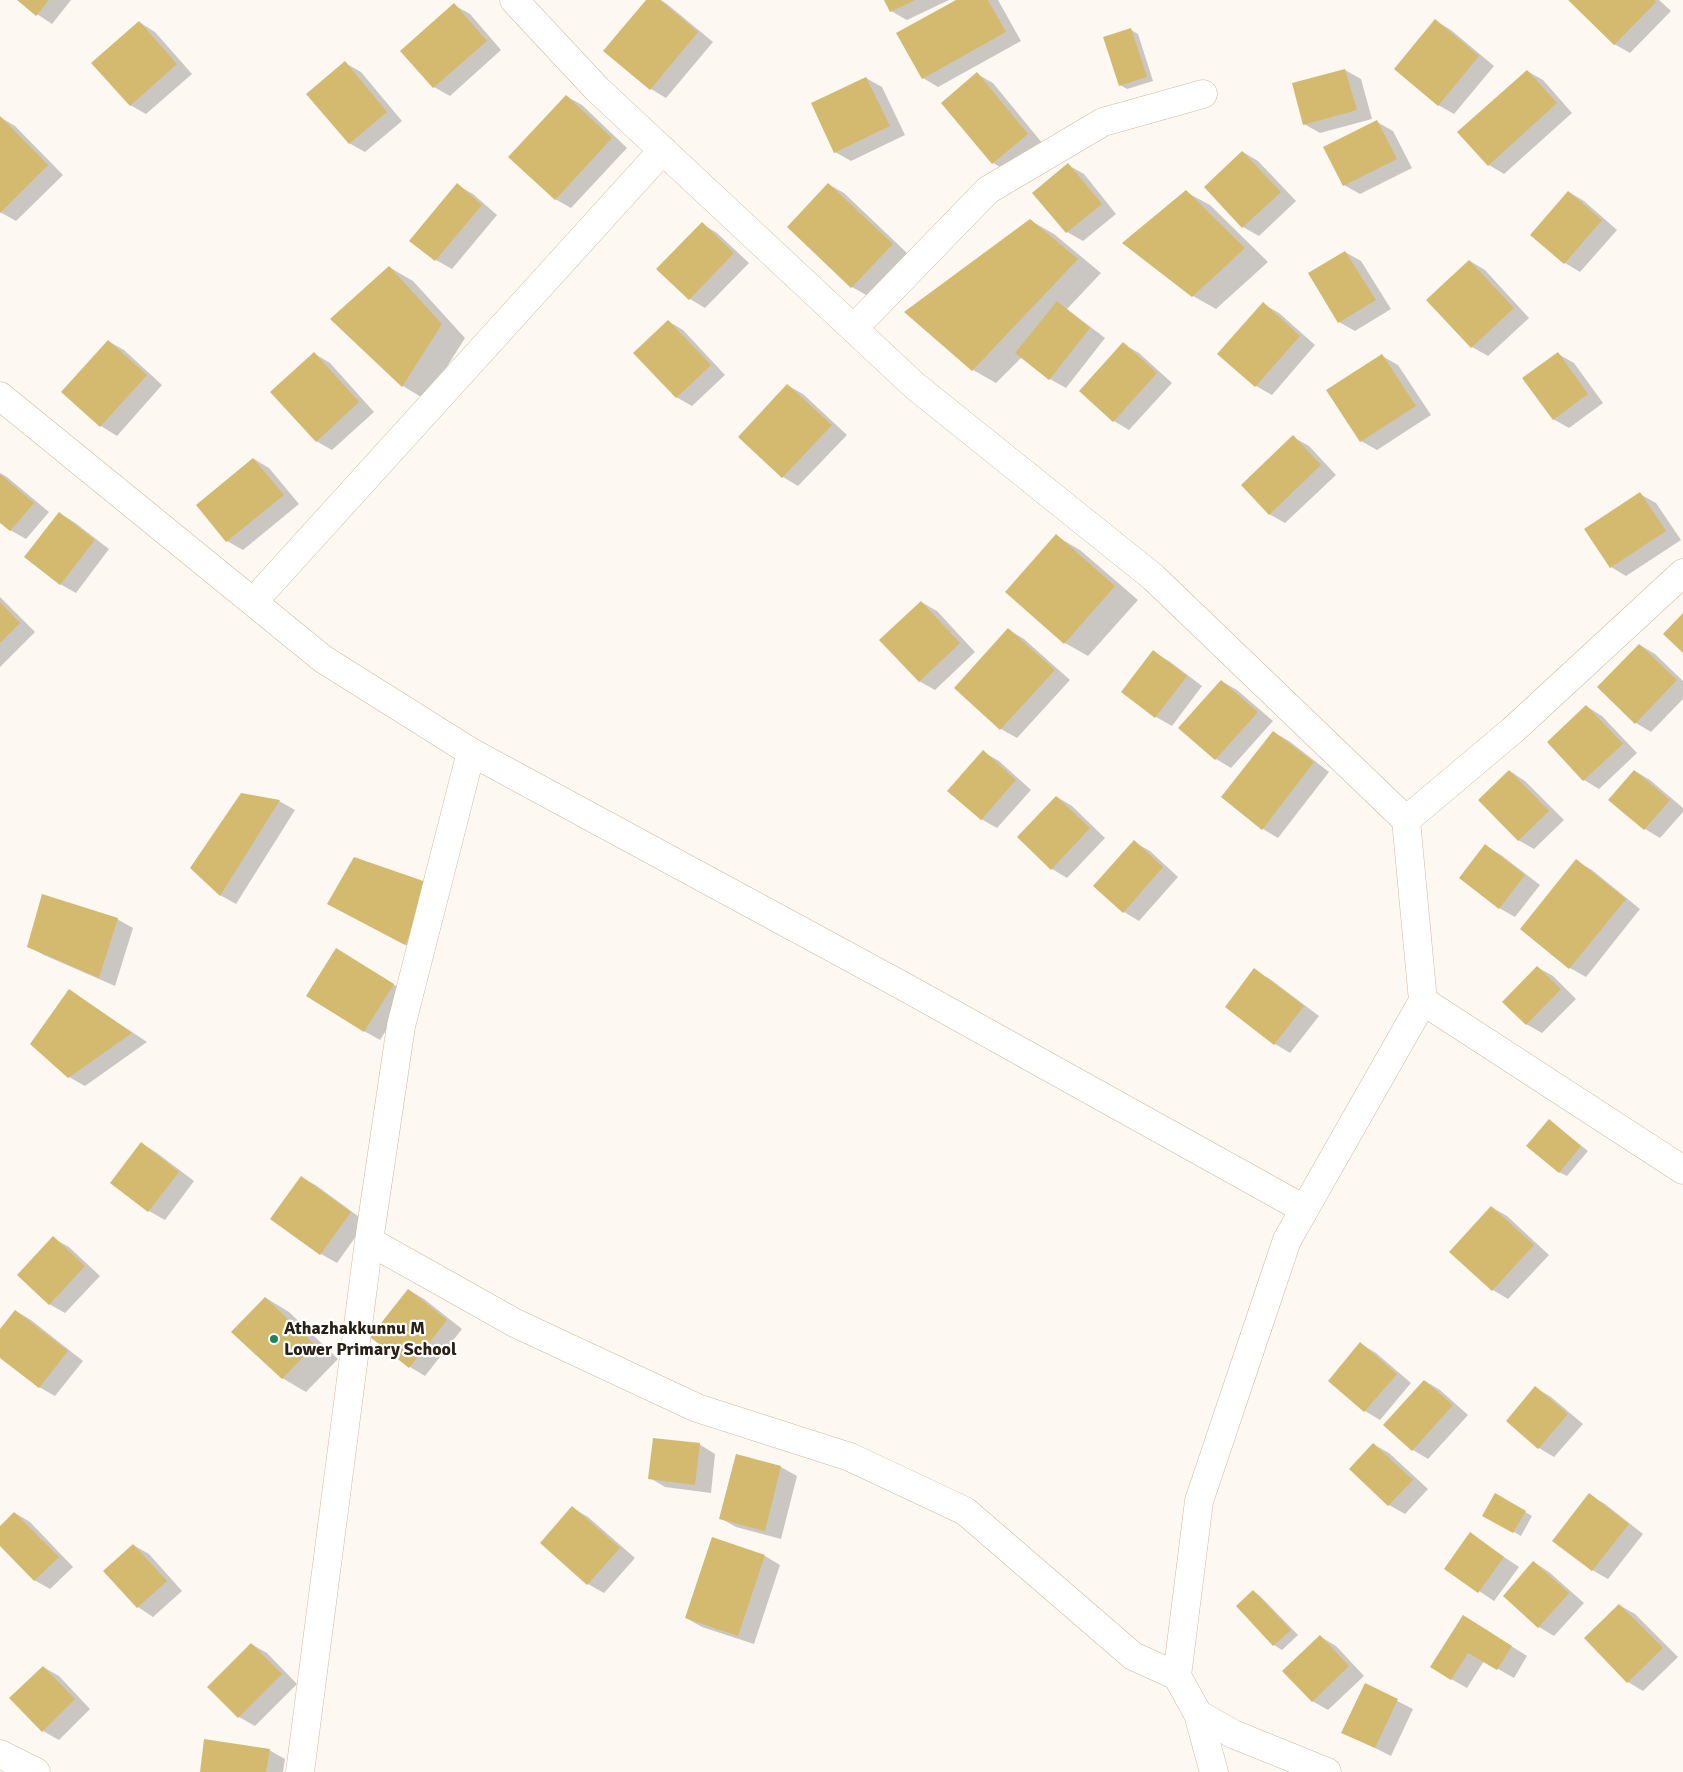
<!DOCTYPE html>
<style>
body{margin:0}
canvas{display:block;background:#fdf8f2}
</style>
<canvas width="1683" height="1772"></canvas>
<script>
const context = document.querySelector('canvas').getContext('2d');
context.lineJoin = 'round';
function paint(path, color) { context.fillStyle = color; context.fill(path, 'evenodd'); }
const poly = rows => new Path2D(rows.map(r => 'M' + r).join(''));
function strokePath(path, color, width, dash) { context.strokeStyle = color; context.lineWidth = width; context.lineCap = dash ? 'butt' : 'round'; context.setLineDash(dash || []); context.stroke(path); }
function drawText(font, color, halo, rows, align = 'center') {
  context.font = font + ' Signika,sans-serif'; context.lineWidth = 4.5; context.setLineDash([]); context.textBaseline = 'middle'; context.strokeStyle = halo; context.fillStyle = color; for (const [text, x, y, turn = 0] of rows) {
    context.save(); context.translate(x, y); context.rotate((+turn || 0) * Math.PI / 180); context.textAlign = isNaN(turn) ? turn : align; if (halo) context.strokeText(text, 0, 0); context.fillText(text, 0, 0); context.restore();
  }
}
paint(poly([
 [19,0,71,0,52,24,37,14],
 [647,0,661,0,667,4,713,42,666,98,651,89],
 [886,0,949,0,907,20,891,11],
 [959,0,998,0,1021,41,938,87,923,78],
 [1570,0,1659,0,1671,11,1630,53,1614,44],
 [454,5,470,14,501,50,450,96,434,87,402,51],
 [1436,21,1451,30,1494,66,1454,114,1438,105],
 [139,22,155,32,192,74,146,114,130,105],
 [1131,30,1138,34,1153,81,1127,89,1120,85],
 [345,63,361,72,402,121,365,152,349,143],
 [1345,70,1361,79,1372,119,1320,133,1304,124],
 [1527,71,1543,80,1572,113,1504,174,1489,165],
 [977,74,993,83,1043,144,1009,172,993,163],
 [866,78,882,87,905,135,851,161,835,152],
 [566,96,582,105,627,148,571,208,555,199],
 [0,117,15,126,63,175,16,221,0,212],
 [1377,122,1393,131,1412,168,1360,194,1344,185],
 [1243,152,1258,161,1296,201,1259,236,1243,227,1205,187],
 [1068,165,1084,174,1116,214,1083,241,1067,232,1034,193],
 [828,184,844,193,907,253,868,296,852,287],
 [457,185,473,194,497,215,452,269,436,260],
 [1186,192,1210,205,1268,262,1216,309,1193,296],
 [1569,192,1584,201,1617,230,1580,272,1565,263,1531,235],
 [1031,221,1054,234,1101,273,1067,309,1105,338,1066,388,1050,379,1022,357,996,383,973,370],
 [702,224,717,233,749,263,705,308,690,299],
 [1345,252,1361,261,1391,309,1355,331,1339,322],
 [1470,261,1485,270,1529,318,1488,356,1472,347,1428,300],
 [389,267,413,281,465,338,426,400,403,386,332,319],
 [1263,304,1279,313,1315,345,1272,395,1256,386,1219,354],
 [668,321,683,330,725,375,692,406,676,397],
 [108,341,124,350,162,385,117,436,101,426,63,392],
 [1123,344,1139,353,1172,383,1129,430,1114,421],
 [315,354,330,363,374,412,332,450,316,441],
 [1558,354,1574,363,1603,403,1569,428,1553,419],
 [1382,356,1398,365,1431,415,1377,450,1361,441],
 [787,385,803,394,847,435,798,486,783,477,739,437],
 [1293,437,1309,446,1336,475,1285,523,1269,514],
 [254,459,269,468,299,504,243,550,227,541],
 [0,473,7,477,49,512,26,539,10,530,0,521],
 [1640,494,1656,503,1681,540,1626,576,1611,567],
 [59,513,74,522,109,549,76,593,60,584],
 [1056,536,1080,550,1138,600,1088,656,1065,643],
 [0,597,35,632,0,667],
 [921,602,937,611,975,652,935,690,919,681],
 [1009,630,1024,639,1070,680,1017,738,1001,729],
 [1640,645,1655,654,1683,681,1683,699,1651,732,1636,723],
 [1153,652,1169,661,1202,686,1172,726,1156,717,1123,692],
 [1221,681,1237,690,1273,721,1231,768,1216,759],
 [1586,706,1602,716,1637,753,1599,789,1584,780],
 [1273,732,1289,741,1329,772,1278,838,1263,829],
 [983,752,999,761,1031,790,997,828,981,819],
 [1510,771,1525,781,1564,820,1534,849,1518,840],
 [1635,771,1650,780,1683,808,1683,812,1660,838,1645,829],
 [242,794,279,801,295,810,236,904,220,895],
 [1057,797,1072,806,1105,838,1067,878,1052,869],
 [1134,842,1150,851,1178,877,1139,921,1124,912],
 [1486,846,1501,855,1540,885,1515,917,1499,908],
 [1576,861,1592,870,1640,909,1586,977,1570,968,1521,929],
 [432,885,421,953,344,912],
 [117,919,133,928,115,986,44,955,28,946],
 [352,959,409,994,380,1040,364,1031],
 [1537,967,1553,976,1576,999,1542,1033,1526,1024],
 [1254,970,1270,979,1319,1016,1290,1053,1275,1044],
 [69,990,147,1042,85,1086,69,1077],
 [1549,1120,1588,1151,1567,1176,1559,1172],
 [142,1144,157,1153,194,1181,165,1220,149,1211,111,1183],
 [301,1177,317,1186,366,1222,337,1263,321,1254,272,1219],
 [1491,1207,1507,1216,1549,1255,1508,1299,1493,1290,1451,1252],
 [53,1238,69,1247,100,1276,65,1313,49,1304],
 [409,1290,424,1299,462,1329,425,1376,410,1367],
 [266,1298,289,1312,338,1359,306,1392,282,1378],
 [16,1311,31,1320,83,1361,55,1396,39,1387,0,1356,0,1331],
 [1361,1344,1376,1353,1411,1383,1380,1420,1365,1411],
 [1425,1381,1440,1390,1468,1415,1428,1459,1413,1450],
 [1536,1388,1551,1397,1583,1424,1554,1457,1539,1448,1508,1421],
 [699,1444,715,1454,711,1493,665,1487,650,1478],
 [1373,1444,1389,1453,1428,1489,1405,1514,1389,1505],
 [736,1455,781,1467,797,1476,781,1539,736,1527,720,1518],
 [1496,1495,1532,1516,1521,1536,1484,1515],
 [1589,1495,1605,1504,1643,1534,1608,1579,1592,1570],
 [573,1508,588,1517,635,1558,604,1593,588,1584],
 [15,1513,30,1522,73,1567,50,1589,34,1580,0,1544,0,1528],
 [1470,1534,1519,1567,1494,1601,1446,1569],
 [133,1545,149,1554,182,1591,153,1617,138,1607,104,1571],
 [765,1556,780,1565,754,1644,702,1627,686,1618],
 [1534,1562,1549,1572,1584,1603,1554,1636,1539,1627],
 [1253,1591,1260,1596,1298,1635,1282,1650,1274,1645,1238,1606],
 [1619,1605,1635,1614,1678,1657,1643,1691,1628,1682],
 [1480,1626,1527,1656,1514,1678,1484,1661,1467,1688,1451,1679],
 [1321,1637,1336,1646,1364,1676,1328,1710,1312,1701],
 [251,1644,267,1653,297,1684,255,1726,239,1717],
 [43,1667,59,1676,90,1709,59,1740,43,1731],
 [1366,1685,1413,1709,1391,1756,1343,1732],
 [269,1750,285,1759,283,1772,201,1772]
]), '#0003');
paint(poly([
 [17,0,49,0,36,16],
 [646,0,660,0,698,32,650,90,603,51],
 [884,0,915,0,890,12],
 [956,0,988,0,1006,32,922,79,896,33],
 [1568,0,1654,0,1656,2,1614,45],
 [454,3,487,41,433,88,400,51],
 [1435,19,1479,56,1438,106,1394,69],
 [139,21,177,64,130,106,91,63],
 [1131,28,1147,77,1119,86,1103,37],
 [345,61,387,112,349,144,306,94],
 [1345,69,1357,110,1303,125,1292,83],
 [1527,70,1557,103,1488,166,1457,132],
 [977,72,1028,134,992,164,941,103],
 [866,77,890,126,834,153,811,103],
 [566,95,612,138,555,200,508,157],
 [0,116,48,165,0,213],
 [1377,120,1397,159,1343,186,1323,147],
 [1242,151,1281,192,1242,228,1204,187],
 [1068,163,1102,204,1066,233,1032,193],
 [457,183,482,205,435,261,409,241],
 [828,183,893,244,851,288,787,227],
 [1186,190,1245,248,1192,297,1122,243],
 [1568,191,1602,220,1564,264,1530,235],
 [1030,219,1078,259,972,371,904,312],
 [702,222,734,253,689,300,656,269],
 [1345,251,1376,300,1338,323,1308,273],
 [1469,260,1514,308,1471,348,1426,300],
 [389,266,442,324,402,387,330,319],
 [1057,301,1090,328,1049,380,1015,353],
 [1263,302,1300,336,1255,387,1217,354],
 [668,320,711,365,676,398,633,353],
 [108,340,147,375,100,427,61,392],
 [1123,342,1157,373,1113,422,1079,391],
 [314,352,359,402,316,442,270,392],
 [1558,352,1588,394,1553,420,1522,378],
 [1382,354,1416,406,1360,442,1326,390],
 [787,384,832,425,782,478,738,437],
 [1293,435,1321,465,1269,515,1241,485],
 [253,458,284,495,226,542,196,505],
 [0,474,34,503,10,531,0,523],
 [1640,492,1666,531,1610,568,1584,529],
 [59,512,95,540,60,585,24,557],
 [1056,534,1115,586,1064,644,1005,592],
 [921,601,960,643,919,682,879,640],
 [0,602,20,623,0,643],
 [1683,613,1683,653,1663,634],
 [1008,628,1055,670,1000,730,954,688],
 [1639,644,1677,680,1635,724,1597,687],
 [1153,650,1187,676,1155,718,1121,692],
 [1221,680,1258,712,1215,760,1178,728],
 [1586,705,1623,744,1583,781,1547,742],
 [1273,731,1314,762,1262,830,1221,797],
 [983,750,1016,780,981,820,947,791],
 [1509,770,1549,811,1518,841,1478,800],
 [1634,770,1670,800,1644,830,1608,800],
 [241,793,280,800,220,896,190,868],
 [1056,796,1090,828,1051,870,1017,837],
 [1134,840,1163,867,1123,913,1093,886],
 [1485,844,1525,875,1499,909,1459,878],
 [354,857,432,884,405,945,327,904],
 [1576,859,1626,899,1569,969,1520,929],
 [42,894,118,918,99,978,27,947],
 [336,948,394,984,364,1032,306,996],
 [1537,966,1561,989,1526,1025,1502,1002],
 [1254,968,1304,1006,1274,1045,1225,1007],
 [69,989,132,1033,68,1078,30,1044],
 [1549,1119,1581,1146,1559,1173,1526,1146],
 [141,1142,179,1172,148,1212,110,1183],
 [301,1176,351,1212,320,1255,270,1219],
 [1491,1206,1534,1245,1492,1291,1449,1252],
 [53,1236,85,1266,49,1305,17,1275],
 [408,1289,447,1320,409,1368,370,1337],
 [265,1297,315,1345,282,1379,231,1332],
 [15,1310,68,1351,39,1388,0,1358,0,1329],
 [1360,1342,1397,1374,1364,1412,1328,1381],
 [1424,1380,1453,1405,1412,1451,1383,1425],
 [1535,1386,1568,1414,1538,1449,1506,1421],
 [653,1438,700,1443,695,1485,648,1479],
 [1373,1443,1413,1480,1388,1506,1349,1469],
 [736,1454,781,1466,765,1531,719,1519],
 [1495,1493,1526,1511,1513,1533,1482,1516],
 [1589,1493,1629,1524,1592,1571,1552,1541],
 [572,1506,620,1548,587,1585,540,1543],
 [14,1512,59,1557,34,1581,0,1546,0,1526],
 [1470,1532,1504,1557,1478,1593,1444,1569],
 [712,1537,765,1555,738,1636,685,1618],
 [133,1544,167,1581,137,1608,103,1571],
 [1533,1561,1569,1593,1538,1628,1503,1596],
 [1253,1590,1291,1630,1273,1646,1236,1606],
 [1619,1604,1663,1648,1627,1683,1584,1638],
 [1463,1615,1512,1646,1497,1670,1468,1653,1451,1680,1430,1667],
 [1320,1635,1349,1666,1312,1702,1282,1671],
 [251,1643,282,1674,238,1718,207,1687],
 [43,1666,75,1699,42,1732,9,1698],
 [1365,1683,1398,1699,1375,1748,1341,1733],
 [204,1739,270,1749,266,1772,200,1772]
]), '#d4ba6f');
const minor = poly([
 [514,0,597,89,915,386,1153,577,1406,820],
 [854,328,988,190,1103,122,1203,94],
 [0,396,323,659,471,752,401,1026,369,1241,515,1323,697,1408,850,1457,965,1511,1133,1656,1177,1676],
 [1683,573,1513,730,1406,820,1423,1001,1683,1170],
 [253,602,663,150],
 [471,752,903,986,1304,1209],
 [1198,1714,1214,1772],
 [0,1754,36,1772],
 [300,1772,369,1241],
 [1327,1772,1233,1734,1198,1714,1177,1676,1199,1501,1287,1240,1423,1001]
]);
strokePath(minor, '#d1b99c', 29);
strokePath(minor, '#fff', 28);
for (const [x, y, r, color] of [
 [274,1339,5,"#198562"]
]) { const dot = new Path2D(); dot.arc(x, y, r, 0, 2 * Math.PI); context.fillStyle = color; context.fill(dot); strokePath(dot, '#fff', 2); }
drawText('bold 18px', '#2a2116', '#fff', [
 ["Athazhakkunnu M",284,1329],
 ["Lower Primary School",284,1350]
], 'left');
</script>
